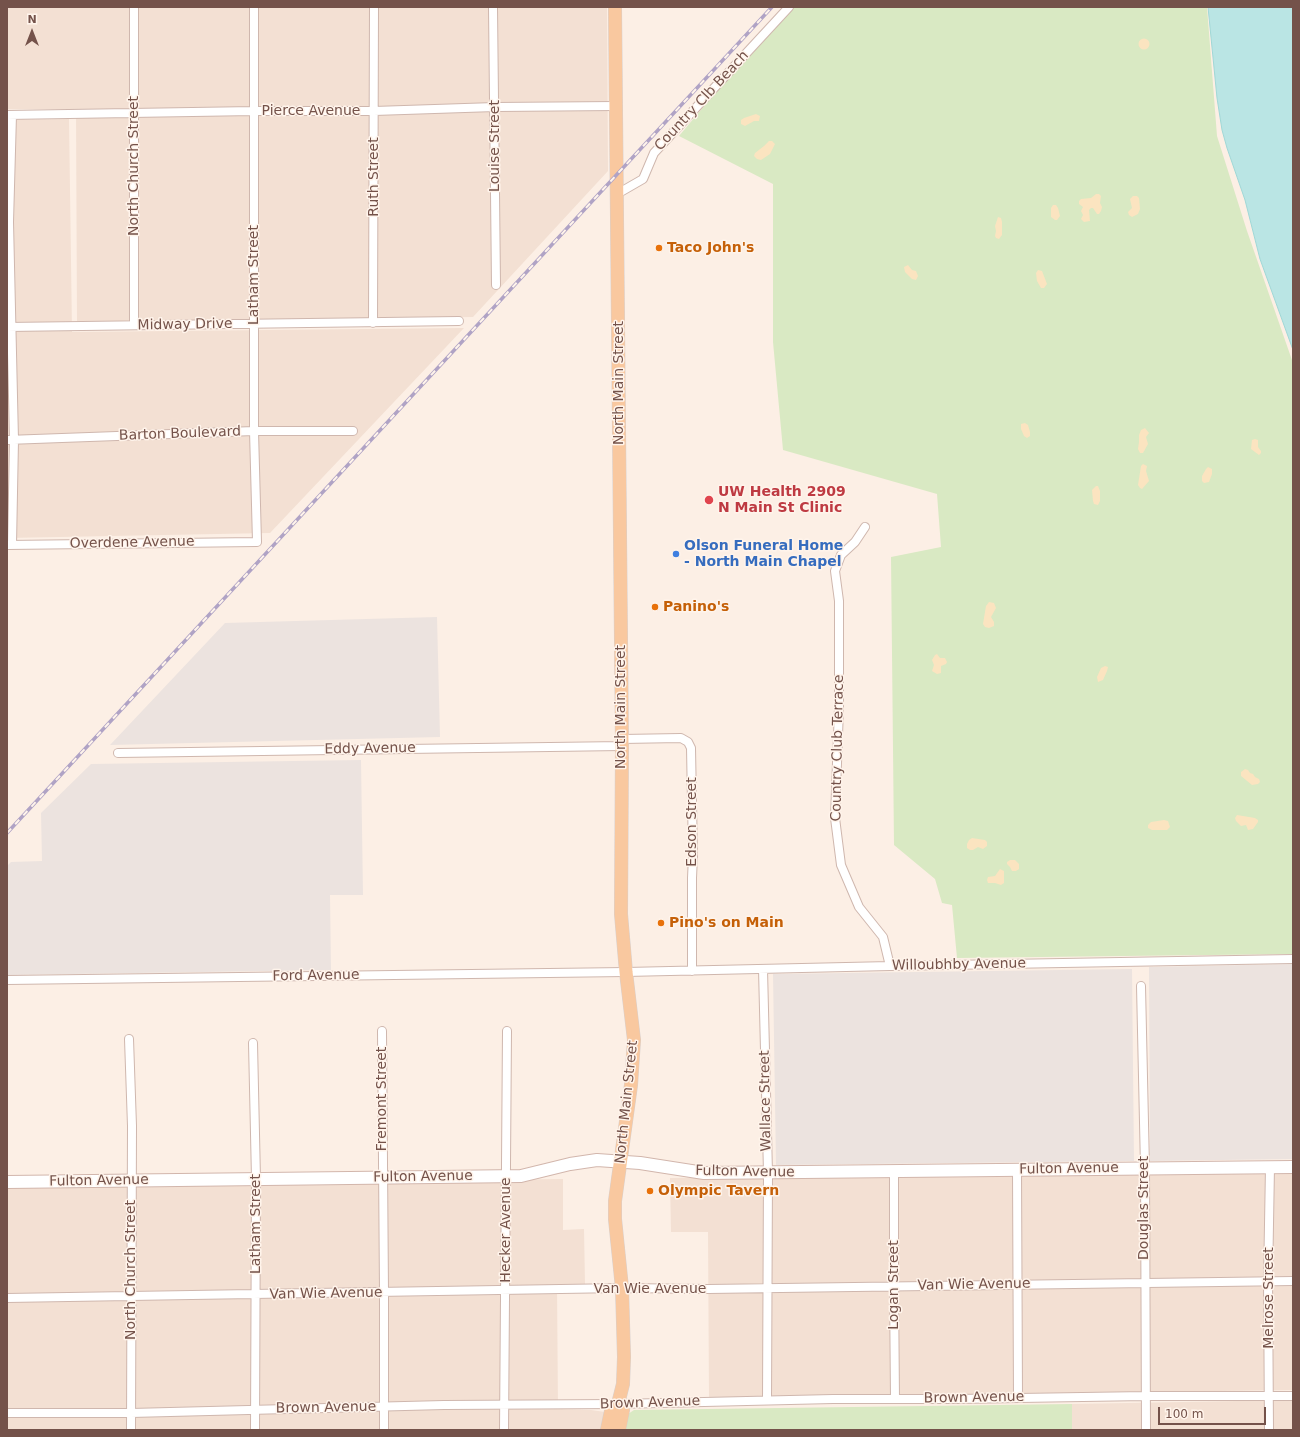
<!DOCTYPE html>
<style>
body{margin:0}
#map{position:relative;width:1300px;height:1437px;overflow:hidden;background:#fcefe5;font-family:"DejaVu Sans",sans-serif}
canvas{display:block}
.frame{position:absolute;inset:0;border:8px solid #74524a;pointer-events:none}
.north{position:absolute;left:12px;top:12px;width:40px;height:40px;-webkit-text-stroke:3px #fff4eb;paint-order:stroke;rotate:0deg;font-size:11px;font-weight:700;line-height:16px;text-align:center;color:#74524a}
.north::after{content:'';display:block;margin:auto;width:14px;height:18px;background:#74524a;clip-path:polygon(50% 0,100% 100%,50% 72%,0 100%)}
.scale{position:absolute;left:1158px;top:1407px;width:108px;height:18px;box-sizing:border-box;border:2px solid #74524a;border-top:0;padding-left:5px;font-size:12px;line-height:14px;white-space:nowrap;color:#74524a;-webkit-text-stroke:3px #fff4eb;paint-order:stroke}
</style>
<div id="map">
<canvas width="1300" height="1437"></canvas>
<div class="frame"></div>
<div class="north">N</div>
<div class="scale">100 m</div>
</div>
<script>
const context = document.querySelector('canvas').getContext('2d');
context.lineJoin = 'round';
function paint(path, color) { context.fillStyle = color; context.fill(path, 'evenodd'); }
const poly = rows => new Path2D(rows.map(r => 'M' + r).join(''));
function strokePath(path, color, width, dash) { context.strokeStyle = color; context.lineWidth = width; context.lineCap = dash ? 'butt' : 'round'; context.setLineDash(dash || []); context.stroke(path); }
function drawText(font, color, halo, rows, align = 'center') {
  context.font = font + ' "DejaVu Sans",sans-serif'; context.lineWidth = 3; context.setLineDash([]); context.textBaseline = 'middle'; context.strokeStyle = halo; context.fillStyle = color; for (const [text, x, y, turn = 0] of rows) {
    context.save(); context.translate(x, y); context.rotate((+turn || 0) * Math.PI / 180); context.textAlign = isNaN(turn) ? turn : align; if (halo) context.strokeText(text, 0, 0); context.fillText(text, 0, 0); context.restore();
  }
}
paint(poly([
 [7,7,607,7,608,171,473,317,77,323,76,109,7,109],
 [69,119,72,332,464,328,270,533,7,538,7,120],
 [1293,1169,1293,1390,709,1398,708,1232,671,1232,670,1178],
 [563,1179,563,1230,584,1229,585,1284,557,1285,558,1409,591,1410,605,1412,602,1430,7,1430,7,1189,11,1186],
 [1293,1400,1293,1430,1072,1430,1072,1404]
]), '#f3e0d3');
paint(poly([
 [437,617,440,737,110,745,225,623],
 [361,760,363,895,330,895,331,970,7,975,7,866,11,862,42,861,41,813,91,764],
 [1293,964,1293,1159,1150,1161,1149,967],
 [1132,969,1134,1161,776,1165,773,974]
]), '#ece3df');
paint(poly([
 [794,7,1207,7,1217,136,1247,231,1293,363,1293,954,957,958,952,905,942,903,935,879,894,845,891,557,941,547,937,494,783,450,773,342,773,184,679,136,705,105],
 [1072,1404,1072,1430,623,1430,628,1414,634,1410]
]), '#d9e9c3');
paint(poly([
 '1138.5 44a5.5 5.5 0 1 1 11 0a5.5 5.5 0 1 1-11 0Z',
 [756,114,760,116,759,121,754,121,745,126,741,124,741,120,744,118],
 [769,141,772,141,775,144,770,154,761,160,757,159,754,156,755,153,764,146],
 [1096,194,1099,194,1101,196,1100,203,1102,207,1101,211,1099,214,1097,214,1093,208,1091,208,1089,210,1090,221,1084,222,1081,219,1083,215,1081,211,1083,207,1079,204,1079,201,1081,199,1091,198],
 [1133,196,1137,196,1139,198,1140,209,1138,214,1132,217,1129,215,1128,212,1132,208,1130,199],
 [1053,205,1056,205,1058,208,1060,216,1057,220,1055,220,1051,217,1051,208],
 [998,217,1001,218,1002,222,1002,235,999,239,996,238,995,236,996,231,995,226],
 [908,265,912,270,916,271,918,276,916,280,912,279,905,272,904,267],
 [1038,270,1042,271,1047,284,1044,288,1041,288,1037,281,1036,273],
 [1025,423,1028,425,1030,432,1030,436,1027,438,1024,436,1021,429,1021,424],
 [1145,428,1149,433,1146,437,1148,444,1143,453,1140,453,1138,449,1139,442,1139,435,1141,430],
 [1255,439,1258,440,1258,447,1261,451,1261,453,1259,455,1251,449,1252,440],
 [1143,464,1147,466,1146,471,1149,481,1142,489,1140,488,1138,485,1141,466],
 [1208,467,1212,469,1212,474,1209,482,1204,483,1202,481,1202,476,1206,469],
 [1096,486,1098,486,1100,491,1100,501,1098,505,1094,504,1093,501,1092,490],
 [989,602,994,603,996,608,991,617,994,622,994,626,989,628,985,627,983,624,986,606],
 [937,654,940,658,945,658,947,662,946,664,941,666,941,673,937,674,932,671,934,665,932,660,935,655],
 [1105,666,1108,667,1107,671,1103,680,1098,682,1097,677,1101,668],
 [1245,769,1248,770,1250,773,1253,774,1255,777,1259,779,1260,782,1258,784,1252,785,1241,776,1241,772],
 [1237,815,1255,818,1258,820,1258,822,1253,829,1248,830,1246,825,1241,826,1236,821,1235,818],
 [1164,820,1168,821,1170,827,1167,830,1152,830,1148,828,1148,825,1151,822],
 [972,838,985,840,987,842,987,846,983,849,978,847,973,850,970,850,967,848,967,844,969,840],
 [1010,860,1015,860,1019,864,1019,869,1016,871,1012,871,1010,867,1007,864,1007,862],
 [1000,869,1004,871,1004,883,1001,885,995,883,988,883,987,880,988,877,995,876]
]), '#fbe4c0');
const water = poly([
 [1208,7,1293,7,1293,350,1260,259,1245,200,1227,148,1222,130,1217,98,1208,7]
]);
paint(water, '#bae5e4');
strokePath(water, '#a0d7d6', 1);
const street = poly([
 [134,7,134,325],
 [493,7,496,285],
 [7,115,254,111,374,111,495,107,616,106],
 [12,115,9,222,14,440,12,545],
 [617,194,643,179,654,153,789,7],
 [373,323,374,7],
 [7,327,459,321],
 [7,440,254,431,353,431],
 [865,527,855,542,841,555,835,571,839,601,839,708,835,818,841,865,859,907,883,937,890,966],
 [7,545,257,542,254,431,254,7],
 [622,739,681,738,688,742,691,748,693,856,692,878,692,971],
 [118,753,622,746],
 [763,969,768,1173,767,1400],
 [7,980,626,972,890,966,1293,959],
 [1141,986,1145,1168,1146,1430],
 [382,1031,384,1293,384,1430],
 [129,1039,132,1126,131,1430],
 [253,1043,256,1179,255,1430],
 [1017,1170,1018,1398],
 [894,1171,894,1286,895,1399],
 [7,1298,622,1288,708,1289,1293,1281],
 [7,1413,131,1413,444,1405,618,1404,833,1399,956,1399,1146,1396,1293,1396],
 [504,1430,507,1031],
 [1269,1430,1268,1281,1270,1167]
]);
const secondary = poly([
 [7,1182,521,1176,570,1164,597,1160,640,1163,704,1173,1293,1167]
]);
const primary = poly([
 [618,1404,623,1410,619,1430],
 [607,1430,611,1411,618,1404,623,1384,624,1357,622,1288,615,1219,615,1201,631,1085,634,1040,626,972,621,914,622,746,615,7]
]);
strokePath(street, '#cfb7ae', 10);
strokePath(secondary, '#d2b6ac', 14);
strokePath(primary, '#d8cfcc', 14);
strokePath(street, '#fff', 8);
strokePath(secondary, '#fff', 12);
strokePath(primary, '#f9c89f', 13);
const rail = poly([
 [7,833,772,7]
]);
strokePath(rail, '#b0a3c5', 3.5);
strokePath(rail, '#fff4eb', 2, [6]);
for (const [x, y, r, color] of [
 [659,248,4,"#e8710a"],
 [709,500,5,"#e0444e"],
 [676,554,4,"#3f7fe0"],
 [655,607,4,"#e8710a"],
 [661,923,4,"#e8710a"],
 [650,1191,4,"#e8710a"]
]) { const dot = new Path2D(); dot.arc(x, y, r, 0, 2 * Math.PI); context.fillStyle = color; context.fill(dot); strokePath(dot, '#fff4eb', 1.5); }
drawText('14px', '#74524a', '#fff4eb', [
 ["Country Clb Beach",702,101,-47],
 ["Pierce Avenue",311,111],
 ["Louise Street",495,146,-90],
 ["North Church Street",134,166,-90],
 ["Ruth Street",374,177,-90],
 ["Latham Street",254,275,-90],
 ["Midway Drive",185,325,-1],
 ["North Main Street",619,383,-90],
 ["Barton Boulevard",180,434,-2],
 ["Overdene Avenue",132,543,-1],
 ["North Main Street",621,707,-90],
 ["Country Club Terrace",838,748,-89],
 ["Eddy Avenue",370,749,-1],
 ["Edson Street",692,822,-90],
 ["Willoubhby Avenue",959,965,-1],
 ["Ford Avenue",316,976,-1],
 ["Fremont Street",382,1099,-90],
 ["Wallace Street",766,1101,-91],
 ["North Main Street",627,1102,-84],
 ["Fulton Avenue",1069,1169,-1],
 ["Fulton Avenue",745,1172,1],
 ["Fulton Avenue",423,1177,-1],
 ["Fulton Avenue",99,1181,-1],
 ["Douglas Street",1144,1208,-90],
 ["Latham Street",256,1224,-90],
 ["Hecker Avenue",506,1230,-90],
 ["North Church Street",131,1270,-90],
 ["Logan Street",894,1285,-90],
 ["Van Wie Avenue",974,1285,-1],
 ["Van Wie Avenue",650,1289],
 ["Van Wie Avenue",326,1294,-1],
 ["Melrose Street",1269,1298,-90],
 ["Brown Avenue",974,1398,-1],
 ["Brown Avenue",650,1403,-2],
 ["Brown Avenue",326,1408,-1]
]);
drawText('bold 14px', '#c56008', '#fff4eb', [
 ["Taco John's",667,248],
 ["Panino's",663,607],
 ["Pino's on Main",669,923],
 ["Olympic Tavern",658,1191]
], 'left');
drawText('bold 14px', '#be3a42', '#fff4eb', [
 ["UW Health 2909",718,492],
 ["N Main St Clinic",718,508]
], 'left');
drawText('bold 14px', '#366cbe', '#fff4eb', [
 ["Olson Funeral Home",684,546],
 ["- North Main Chapel",684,562]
], 'left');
</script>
